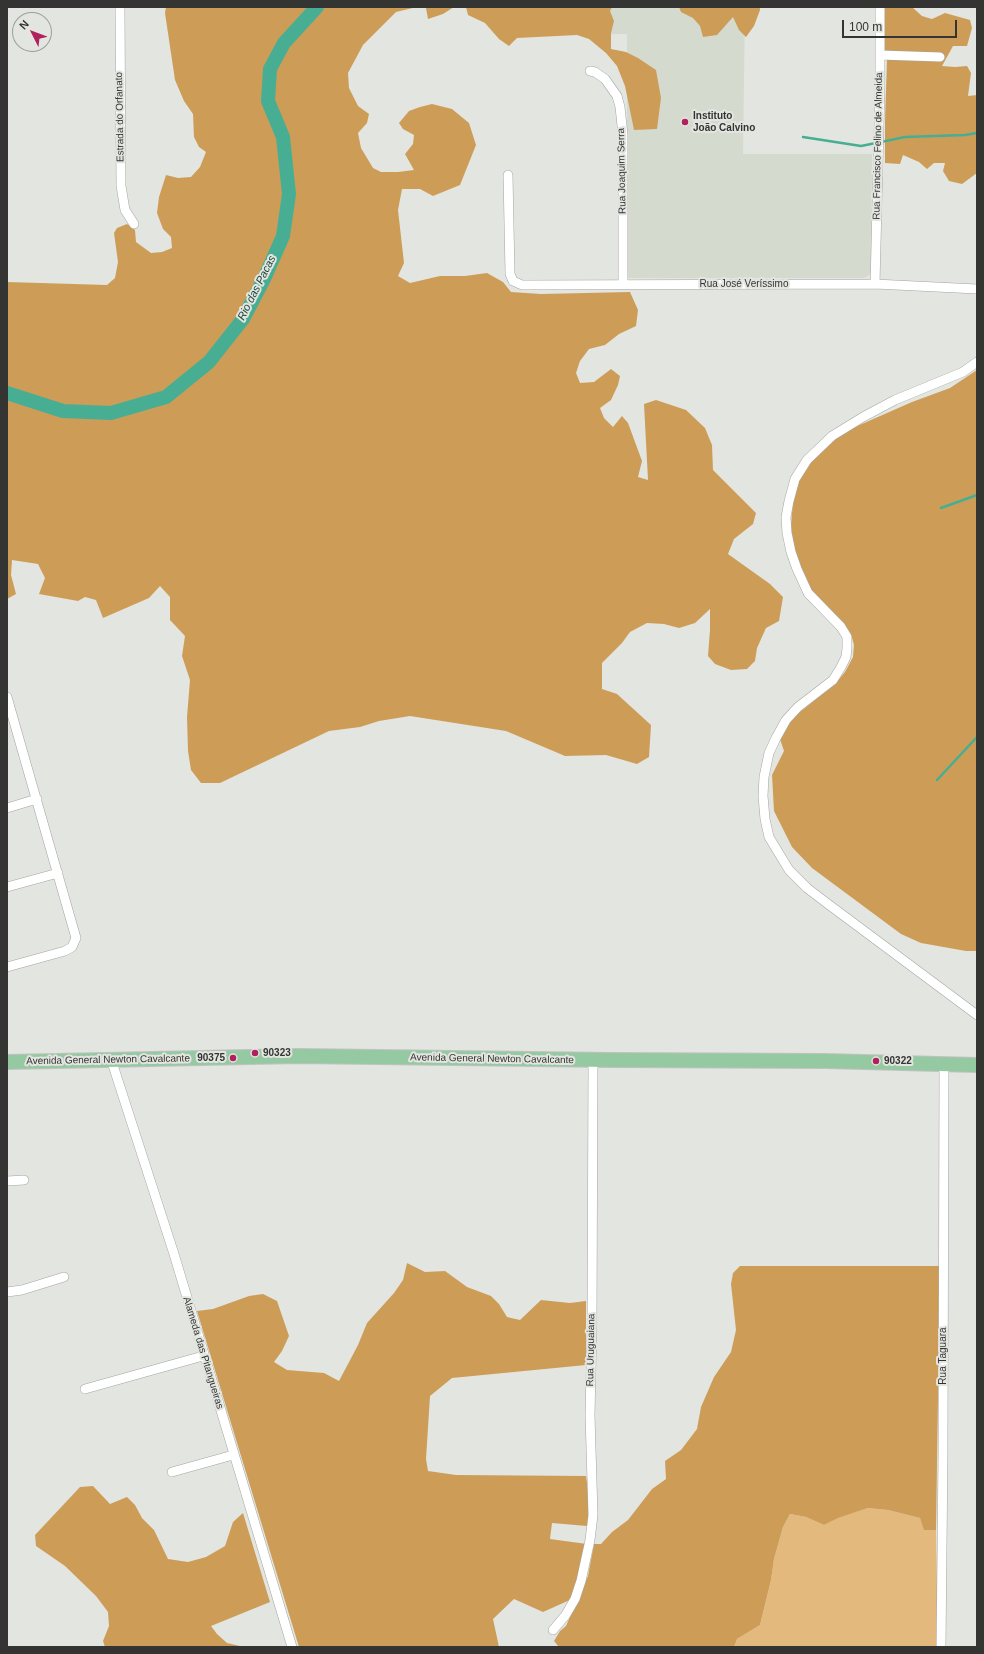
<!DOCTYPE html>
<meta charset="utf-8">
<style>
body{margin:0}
#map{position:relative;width:984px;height:1654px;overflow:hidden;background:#e3e5e0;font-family:Arial,sans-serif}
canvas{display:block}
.frame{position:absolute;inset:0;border:8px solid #343533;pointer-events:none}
.north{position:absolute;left:12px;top:12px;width:40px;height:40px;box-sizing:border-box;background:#e3e5e0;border:1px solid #9d9f9b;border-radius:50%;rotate:312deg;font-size:11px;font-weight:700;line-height:16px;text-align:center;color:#343533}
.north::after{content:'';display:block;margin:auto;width:14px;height:18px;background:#af225e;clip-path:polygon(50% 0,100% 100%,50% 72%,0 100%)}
.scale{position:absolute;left:842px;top:20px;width:115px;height:18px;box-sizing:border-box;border:2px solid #343533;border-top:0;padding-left:5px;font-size:12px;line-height:14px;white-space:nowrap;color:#343533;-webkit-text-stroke:3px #e3e5e0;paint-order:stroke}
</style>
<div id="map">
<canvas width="984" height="1654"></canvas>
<div class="frame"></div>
<div class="north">N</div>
<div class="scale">100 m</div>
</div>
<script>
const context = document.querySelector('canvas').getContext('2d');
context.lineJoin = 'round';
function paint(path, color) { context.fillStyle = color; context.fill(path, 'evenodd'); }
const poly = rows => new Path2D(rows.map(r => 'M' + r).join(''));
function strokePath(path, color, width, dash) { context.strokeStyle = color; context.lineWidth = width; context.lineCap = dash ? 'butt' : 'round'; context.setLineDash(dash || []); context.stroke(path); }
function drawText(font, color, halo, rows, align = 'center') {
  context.font = font + ' Arial,sans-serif'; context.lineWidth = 4; context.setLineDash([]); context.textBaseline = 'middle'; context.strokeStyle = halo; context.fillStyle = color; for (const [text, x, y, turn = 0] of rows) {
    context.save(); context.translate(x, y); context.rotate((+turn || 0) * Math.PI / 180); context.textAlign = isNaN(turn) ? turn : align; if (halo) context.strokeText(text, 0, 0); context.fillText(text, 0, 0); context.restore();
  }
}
paint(poly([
 [538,7,745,7,743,154,872,154,871,273,868,276,864,278,629,278,627,275,627,34,538,35]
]), '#d5dacf');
paint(poly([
 [868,1508,888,1510,920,1518,925,1530,936,1530,938,1647,734,1647,737,1639,760,1625,771,1580,774,1559,783,1527,790,1514,806,1517,824,1525,837,1518]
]), '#e3b97e');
paint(poly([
 [166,7,454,7,443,14,428,19,426,8,417,7,396,12,363,45,348,73,349,88,358,106,369,114,367,123,358,133,361,148,373,168,381,172,398,172,414,170,405,154,413,144,414,135,403,129,399,123,409,111,420,107,432,104,452,109,469,123,476,145,460,185,433,196,420,189,402,189,398,210,404,263,398,276,410,283,440,276,465,276,487,273,503,282,511,292,541,294,630,292,638,310,636,326,619,334,605,345,589,349,580,361,576,373,580,383,594,382,611,369,620,376,618,385,611,400,600,408,604,418,613,427,622,416,628,423,642,461,638,477,648,480,644,404,656,400,686,410,705,428,712,445,713,470,756,513,753,524,734,539,728,554,770,584,783,597,779,621,766,628,757,648,755,661,747,669,731,670,715,664,708,656,710,630,710,609,695,623,679,628,664,624,647,623,630,632,622,643,602,663,602,689,617,694,651,725,649,757,637,764,606,755,565,756,506,731,410,716,379,721,360,727,329,731,220,783,201,783,191,770,188,751,187,717,190,680,182,656,185,636,170,620,170,597,160,586,149,598,103,618,96,600,85,597,78,601,39,594,45,578,38,564,12,560,11,575,16,594,7,599,7,282,107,285,115,278,118,262,114,233,117,228,127,224,135,230,136,242,151,253,162,252,172,248,171,237,163,229,157,213,159,197,166,175,178,178,191,177,200,167,206,152,199,147,194,137,193,114,184,101,175,80,165,13],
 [466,7,612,7,610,11,614,21,611,33,611,49,626,52,638,58,656,70,661,98,657,129,634,130,625,86,617,66,606,53,589,39,577,35,517,38,509,46,499,39,485,23,468,15],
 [679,7,760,7,760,10,754,26,746,37,739,30,733,17,717,35,703,37,700,26,693,18,681,12],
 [883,7,912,7,922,16,932,19,945,13,970,20,972,28,967,46,953,46,942,66,955,67,967,66,971,73,968,96,977,95,977,173,962,184,949,181,943,171,945,163,934,163,927,169,919,162,903,155,900,164,885,163,885,121,887,60,884,44],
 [977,370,977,951,966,951,921,943,901,934,812,868,792,847,774,811,772,775,784,751,780,739,783,731,795,716,836,683,845,672,853,657,854,645,851,634,843,622,813,594,807,584,794,550,791,526,793,501,799,481,811,462,827,446,846,431,912,402,950,388],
 [407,1263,425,1272,445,1271,467,1287,491,1296,499,1304,507,1317,520,1320,541,1300,570,1303,586,1301,586,1365,452,1378,430,1396,426,1459,428,1471,456,1475,586,1476,591,1509,587,1526,552,1523,550,1539,587,1544,572,1599,543,1612,514,1599,493,1619,499,1647,299,1647,197,1311,213,1309,249,1296,263,1294,277,1301,289,1336,282,1351,274,1362,287,1370,324,1373,339,1381,358,1345,367,1323,394,1293,403,1280],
 [740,1266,940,1266,936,1530,924,1530,920,1518,888,1510,868,1508,838,1518,824,1525,806,1517,790,1514,783,1527,774,1559,771,1580,760,1625,737,1639,734,1647,559,1647,554,1641,560,1631,566,1626,588,1576,594,1544,601,1544,612,1532,628,1520,652,1489,666,1479,665,1461,681,1450,697,1429,701,1407,714,1377,731,1352,736,1330,731,1284,733,1273],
 [93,1486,110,1504,127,1497,135,1505,142,1518,154,1530,168,1559,188,1562,206,1557,225,1546,233,1522,243,1513,270,1602,211,1626,217,1634,227,1643,244,1647,105,1647,103,1641,109,1626,108,1612,96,1596,65,1566,36,1546,35,1535,80,1487]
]), '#cd9d58');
strokePath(poly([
 [803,137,861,146,876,143],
 [881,142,905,137,965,135,977,133],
 [941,508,977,495],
 [937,780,977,737]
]), '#47ae94', 2.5);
strokePath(poly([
 [7,393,63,411,111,413,166,397,209,362,243,319,264,279,283,236,289,194,283,137,268,101,270,69,284,43,317,7]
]), '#47ae94', 14);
const minor = poly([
 [120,7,121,186,125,210,134,224],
 [880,55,940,57],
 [590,71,595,72,605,79,617,96,620,107,623,135,623,284],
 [508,175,510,274,513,281,522,285,875,284,977,289],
 [875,284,880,87,880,7],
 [977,362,963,372,895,400,863,417,832,436,807,460,795,479,789,501,786,517,787,533,791,552,797,569,808,593,841,627,847,637,847,648,846,657,841,667,833,680,798,707,786,720,776,738,769,753,764,777,763,796,765,819,769,837,789,870,807,888,828,904,977,1015],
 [7,697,76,938,72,947,65,951,7,967],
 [7,808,37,799],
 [7,887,58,873],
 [111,1059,174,1254,292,1647],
 [7,1181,24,1180],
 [7,1292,22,1290,64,1277],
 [85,1389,203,1356],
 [172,1472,233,1455],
 [553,1630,565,1616,575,1599,581,1581,590,1540,593,1515,590,1415,592,1327,593,1060],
 [941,1647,943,1453,944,1064]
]);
const primary = poly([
 [7,1062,298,1056,611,1060,825,1061,977,1065]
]);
strokePath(minor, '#a4a5a1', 10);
strokePath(primary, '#c2c2c2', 16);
strokePath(minor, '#fff', 9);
strokePath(primary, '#95c9a1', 14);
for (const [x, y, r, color] of [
 [685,122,4,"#af225e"],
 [255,1053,4,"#af225e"],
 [233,1058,4,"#af225e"],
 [876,1061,4,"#af225e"]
]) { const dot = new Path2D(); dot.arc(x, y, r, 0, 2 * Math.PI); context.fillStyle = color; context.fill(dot); strokePath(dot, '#e3e5e0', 1.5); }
drawText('bold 10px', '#343533', '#e3e5e0', [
 ["Instituto",693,116],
 ["João Calvino",693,128],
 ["90323",263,1053],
 ["90375",225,1058,"right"],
 ["90322",884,1061]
], 'left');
drawText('10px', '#343533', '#e3e5e0', [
 ["Estrada do Orfanato",120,117,-91],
 ["Rua Francisco Felino de Almeida",878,146,-89],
 ["Rua Joaquim Serra",622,171,-91],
 ["Rua José Veríssimo",744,284],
 ["Avenida General Newton Cavalcante",492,1059,1],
 ["Avenida General Newton Cavalcante",108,1060,-1],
 ["Rua Uruguaiana",591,1350,-89],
 ["Alameda das Pitangueiras",203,1353,73],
 ["Rua Taguara",943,1356,-90]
]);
drawText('italic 11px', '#1a473b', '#e3e5e0', [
 ["Rio das Pacas",257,288,-63]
]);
</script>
